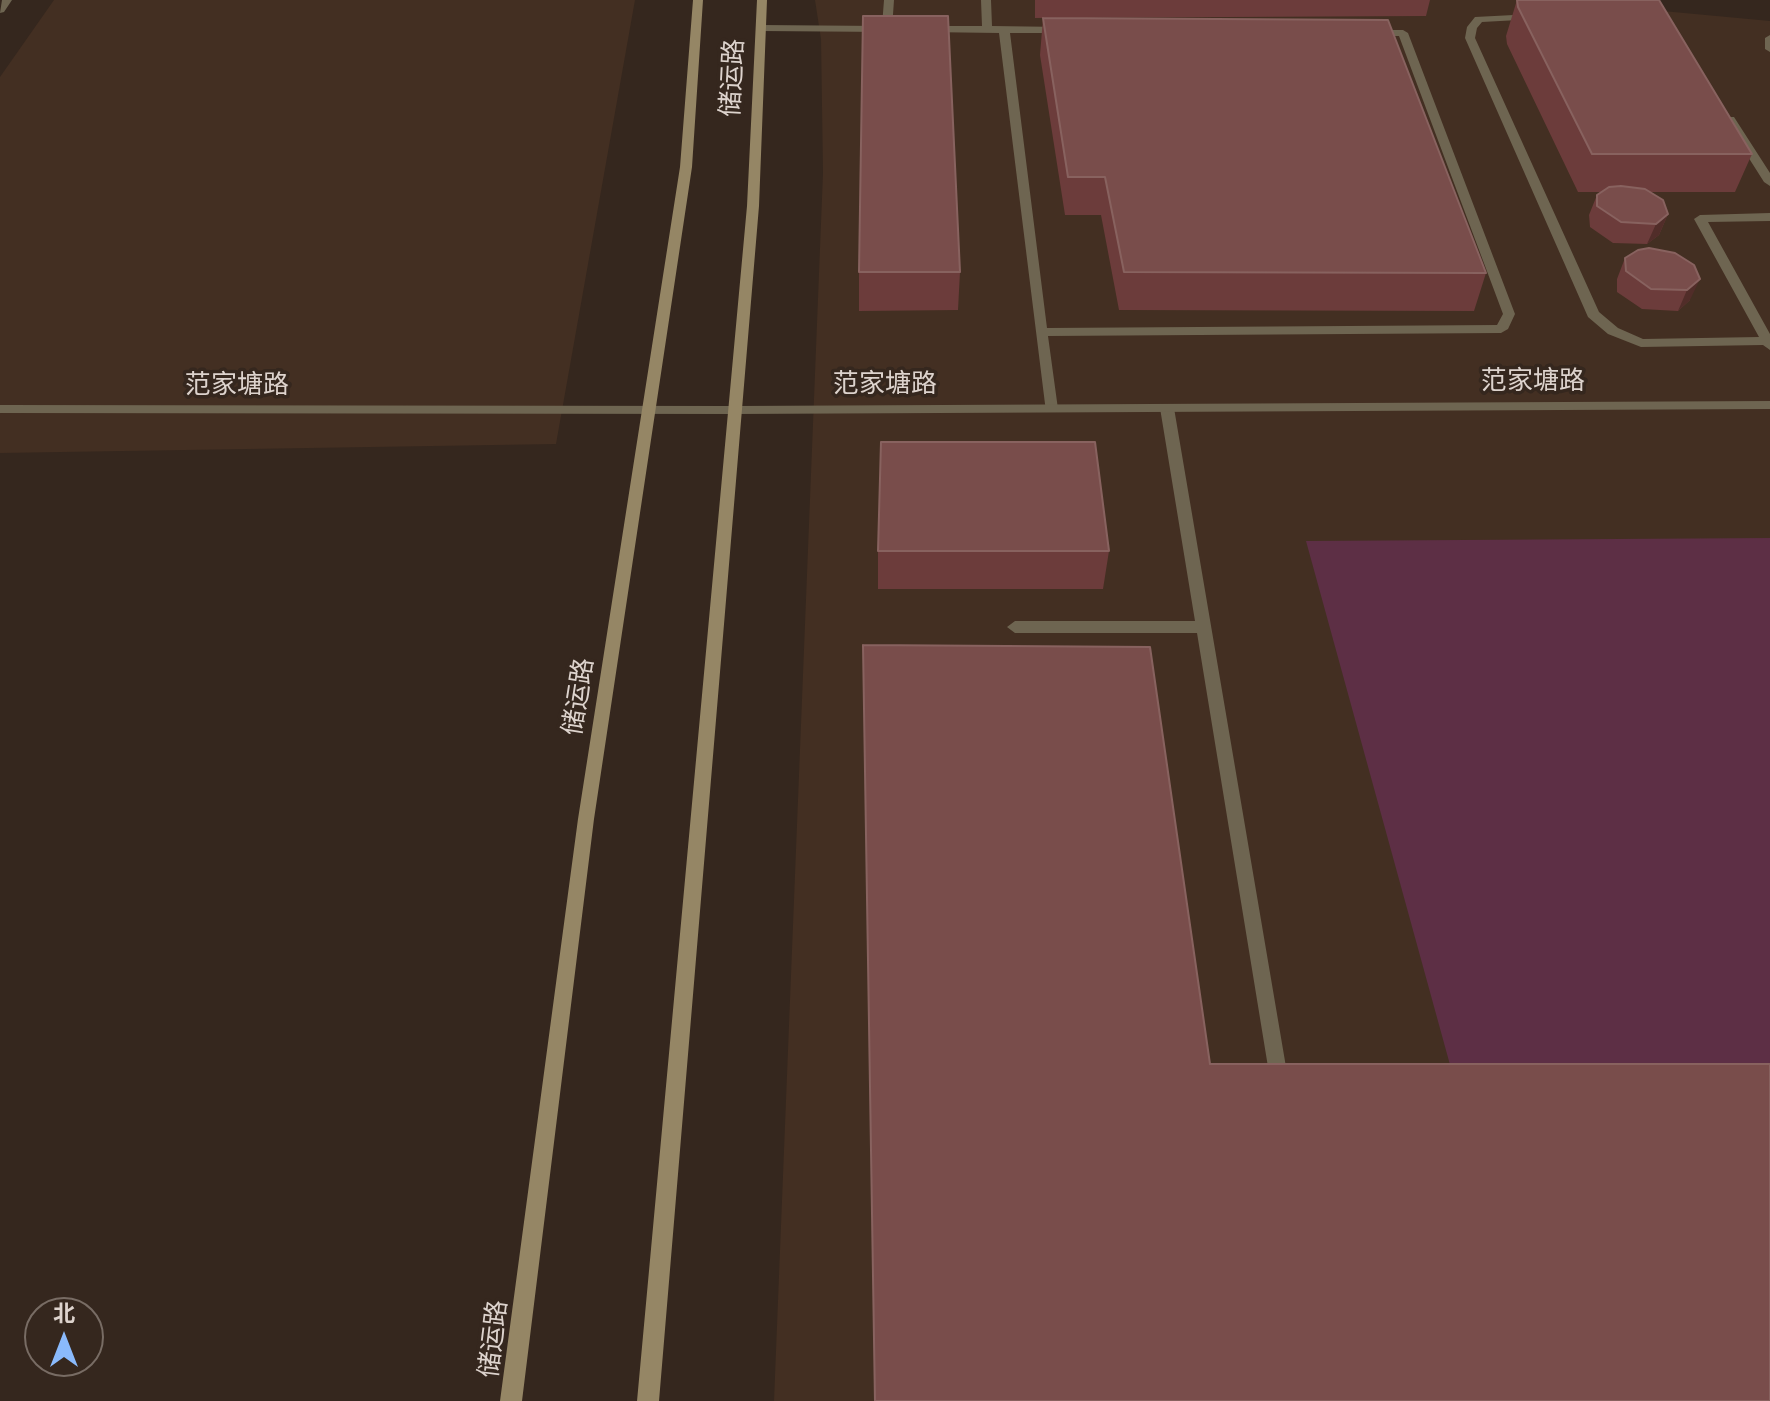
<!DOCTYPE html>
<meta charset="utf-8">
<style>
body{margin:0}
#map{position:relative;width:1770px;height:1401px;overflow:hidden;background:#35271e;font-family:"Sofia Sans Condensed","Noto Sans SC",sans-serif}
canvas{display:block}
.north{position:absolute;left:24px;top:1297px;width:80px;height:80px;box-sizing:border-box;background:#35271e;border:2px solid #786c64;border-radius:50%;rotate:0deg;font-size:22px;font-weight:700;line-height:32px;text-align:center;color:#ddd3cd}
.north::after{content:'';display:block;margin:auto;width:28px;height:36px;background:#8abafc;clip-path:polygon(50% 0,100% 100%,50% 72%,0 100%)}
</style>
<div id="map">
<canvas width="1770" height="1401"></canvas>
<div class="north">北</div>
</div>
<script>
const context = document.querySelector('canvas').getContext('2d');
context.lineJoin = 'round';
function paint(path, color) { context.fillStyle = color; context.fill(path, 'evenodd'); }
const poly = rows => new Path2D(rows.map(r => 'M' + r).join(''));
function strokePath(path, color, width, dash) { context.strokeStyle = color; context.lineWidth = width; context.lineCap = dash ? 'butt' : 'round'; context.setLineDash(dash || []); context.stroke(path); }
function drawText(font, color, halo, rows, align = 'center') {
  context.font = font + ' "Sofia Sans Condensed","Noto Sans SC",sans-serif'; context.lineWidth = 7; context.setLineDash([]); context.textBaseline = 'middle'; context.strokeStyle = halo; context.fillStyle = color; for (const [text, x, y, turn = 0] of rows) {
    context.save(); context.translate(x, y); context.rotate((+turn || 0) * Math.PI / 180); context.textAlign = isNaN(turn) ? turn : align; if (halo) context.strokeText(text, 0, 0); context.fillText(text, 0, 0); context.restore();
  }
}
paint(poly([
 [54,0,635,0,556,444,0,453,0,77],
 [815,0,1545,0,1770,21,1770,1401,774,1401,823,173,821,39]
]), '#432f22');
paint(poly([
 [1770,538,1770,1084,1455,1083,1306,541]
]), '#5d2f45');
paint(poly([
 [884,0,894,0,892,29,887,32,761,31,756,28,761,25,882,26,884,0],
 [981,0,991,0,992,26,1063,27,1068,30,1063,33,1010,33,1047,328,1497,325,1503,314,1399,36,1374,36,1369,33,1374,30,1403,30,1408,33,1515,314,1508,329,1501,333,1048,336,1058,409,1056,412,1046,412,999,33,926,32,921,29,926,26,982,26,981,0],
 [1533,14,1537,15,1537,19,1482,22,1477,28,1475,38,1599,312,1618,328,1643,339,1759,337,1694,219,1700,215,1770,213,1770,221,1708,222,1770,334,1770,350,1763,345,1641,347,1608,334,1588,317,1465,38,1467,27,1475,17,1533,14],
 [1770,35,1770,52,1765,49,1765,38,1770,35],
 [1726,117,1734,117,1770,173,1770,186,1764,182,1724,119,1726,117],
 [1167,404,1174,408,1286,1067,1284,1073,1277,1076,1270,1073,1268,1067,1197,633,1015,633,1007,627,1015,621,1195,621,1160,408,1167,404]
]), '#6e6551');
paint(poly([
 [2,0,12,0,4,12,0,13,2,0],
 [1770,401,1770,409,734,414,0,413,0,405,734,406,1770,401]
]), '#6e6551');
paint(poly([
 [693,0,703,0,692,167,594,819,522,1401,500,1401,578,819,680,167,693,0],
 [757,0,767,0,759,206,659,1401,637,1401,747,206,757,0]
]), '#958665');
paint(poly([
 [1035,0,1430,0,1426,16,1035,18],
 [1517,0,1752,154,1735,192,1650,192,1668,214,1659,235,1647,244,1613,243,1590,227,1589,215,1597,195,1601,192,1578,192,1507,44,1506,36],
 [1043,18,1486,273,1474,311,1119,310,1101,215,1065,215,1040,55],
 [1675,253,1690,300,1678,311,1642,309,1617,292,1617,279,1625,258],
 [859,272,960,272,958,310,859,311],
 [878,551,1109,551,1103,589,878,589]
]), '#6c3c3b');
paint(poly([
 [1668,214,1659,235,1647,244,1656,224],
 [1700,279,1690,300,1678,311,1687,290]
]), '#512d29');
const building = poly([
 [1517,0,1659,0,1752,154,1592,154,1518,7,1517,0],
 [863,16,948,16,960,272,859,272,863,16],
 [1043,18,1388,20,1486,273,1124,272,1105,177,1068,177,1043,18],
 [1621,186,1645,189,1663,200,1668,214,1656,224,1621,222,1597,206,1597,195,1609,187,1621,186],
 [1649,248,1675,253,1694,265,1700,279,1687,290,1651,289,1626,271,1625,258,1638,250,1649,248],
 [881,442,1095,442,1109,551,878,551,881,442],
 [863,645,1150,647,1210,1064,1770,1064,1770,1401,875,1401,863,645]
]);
paint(building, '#794d4b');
strokePath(building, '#88625f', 2);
drawText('26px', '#ddd3cd', '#35271e', [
 ["储运路",734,78,-87],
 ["范家塘路",1533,382],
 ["范家塘路",885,385],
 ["范家塘路",237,386],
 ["储运路",580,697,-81],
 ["储运路",495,1339,-83]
]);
</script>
